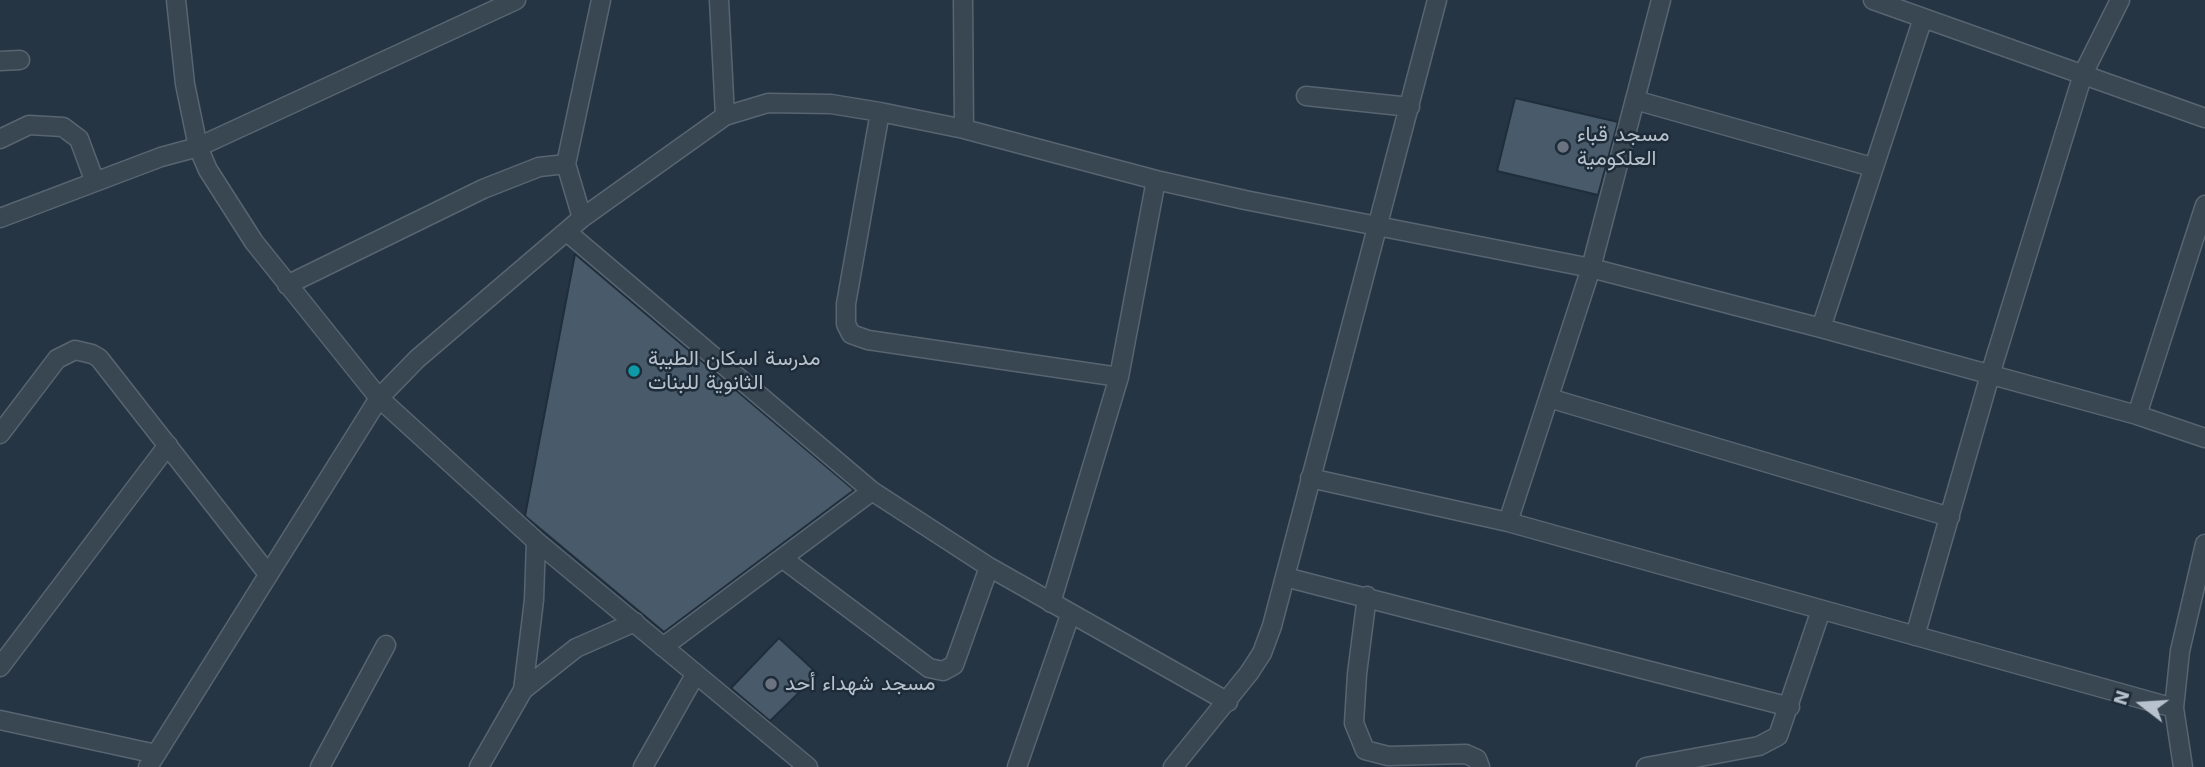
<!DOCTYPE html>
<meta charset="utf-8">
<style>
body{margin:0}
#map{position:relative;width:2205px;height:767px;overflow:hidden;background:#253544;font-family:"Work Sans",sans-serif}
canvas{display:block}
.north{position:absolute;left:2107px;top:669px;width:70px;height:70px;-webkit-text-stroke:5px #1e2c39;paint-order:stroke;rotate:287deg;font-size:19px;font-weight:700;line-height:28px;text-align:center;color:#b7c2cd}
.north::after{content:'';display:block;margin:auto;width:24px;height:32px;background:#b7c2cd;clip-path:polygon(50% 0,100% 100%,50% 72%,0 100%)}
</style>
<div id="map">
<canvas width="2205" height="767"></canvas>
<div class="north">N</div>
</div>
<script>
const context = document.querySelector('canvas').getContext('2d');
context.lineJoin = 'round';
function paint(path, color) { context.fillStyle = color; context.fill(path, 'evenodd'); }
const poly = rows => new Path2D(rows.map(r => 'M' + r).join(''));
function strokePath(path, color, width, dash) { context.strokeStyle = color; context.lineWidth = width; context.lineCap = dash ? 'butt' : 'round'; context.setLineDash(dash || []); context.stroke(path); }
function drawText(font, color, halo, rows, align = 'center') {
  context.font = font + ' "Work Sans",Vazirmatn,sans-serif'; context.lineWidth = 5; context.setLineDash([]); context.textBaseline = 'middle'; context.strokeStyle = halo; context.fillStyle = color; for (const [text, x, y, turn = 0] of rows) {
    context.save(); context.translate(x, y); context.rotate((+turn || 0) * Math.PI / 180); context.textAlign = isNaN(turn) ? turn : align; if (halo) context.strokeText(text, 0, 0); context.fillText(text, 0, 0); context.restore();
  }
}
const building = poly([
 [1515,98,1618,122,1598,195,1497,171,1515,98],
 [575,254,854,490,664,632,525,516,575,254],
 [779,638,818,674,770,721,731,688,779,638]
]);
paint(building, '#495b6a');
strokePath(building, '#202e3b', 2);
const minor = poly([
 [176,0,185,84,198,147,208,170,254,242,379,398,536,541,808,767],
 [719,0,725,116],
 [963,0,964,129],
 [1873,0,2205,118],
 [0,61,20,60],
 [1306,96,1410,107],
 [1635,100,1872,167],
 [880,112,846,304,846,324,851,334,868,340,1119,377],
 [0,139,29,125,63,127,79,139,95,182],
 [566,164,601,0],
 [0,218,161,157,198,147,516,0],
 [567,232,872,491,663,647],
 [287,285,483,189,539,167,566,164,582,218],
 [1821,328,1923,18],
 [1549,398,1950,517],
 [2137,415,2205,205],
 [0,434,57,359,75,350,92,354,99,358,268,574],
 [1310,478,1508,522,2174,708],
 [872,491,989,567,1228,702],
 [1508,522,1591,268,1661,0],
 [782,558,929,668,943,671,954,665,989,567],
 [1285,577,1790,707],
 [1367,596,1357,674,1354,723,1365,750,1388,756,1466,754,1477,759,1480,767],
 [1051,603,1119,377,1156,180],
 [1915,636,1990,375,2083,74,2120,0],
 [0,667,168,445],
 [523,690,534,600,536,541],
 [0,720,156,754],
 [148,767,379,398,417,359,582,218,725,116,768,103,831,104,880,112,964,129,1156,180,1245,200,1591,268,1821,328,2137,415,2205,438],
 [320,767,386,645],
 [479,767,523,690,576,648,635,622],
 [643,767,695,675],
 [1017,767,1070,615],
 [1173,767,1249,673,1262,653,1272,626,1437,0],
 [1646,767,1759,746,1778,736,1821,610],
 [2183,767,2174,708,2180,651,2205,544]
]);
strokePath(minor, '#586571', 21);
strokePath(minor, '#394753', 18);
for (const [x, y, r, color] of [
 [1563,147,7,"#6b7280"],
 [634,371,7,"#0f9aa8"],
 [771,684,7,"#6b7280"]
]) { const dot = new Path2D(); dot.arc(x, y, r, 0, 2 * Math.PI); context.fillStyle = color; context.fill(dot); strokePath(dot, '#1e2c39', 2.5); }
drawText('21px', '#b7c2cd', '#1e2c39', [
 ["مسجد قباء",1577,135],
 ["العلكومية",1577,159],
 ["مدرسة اسكان الطيبة",648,359],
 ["الثانوية للبنات",648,383],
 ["مسجد شهداء أحد",785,684]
], 'left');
</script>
